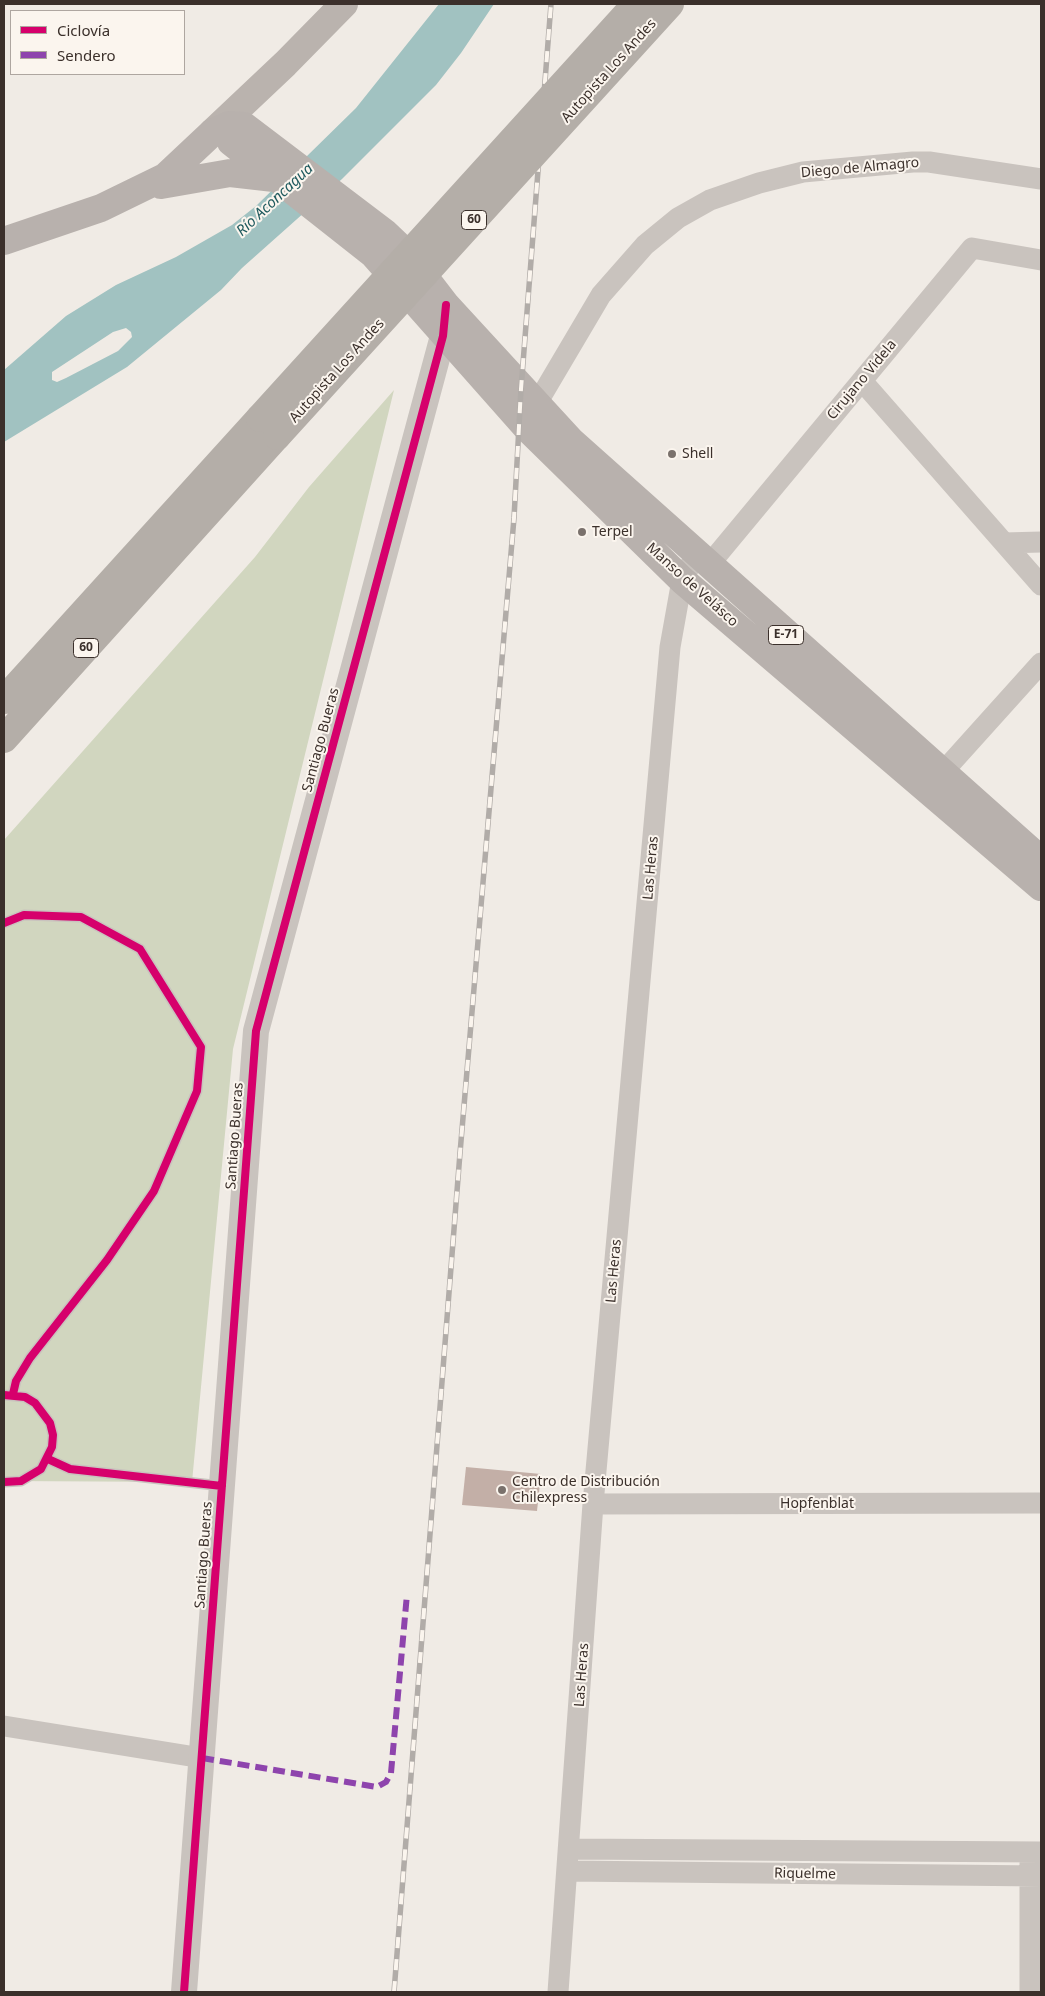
<!DOCTYPE html>
<meta charset="utf-8">
<style>
body{margin:0}
#map{position:relative;width:1045px;height:1996px;overflow:hidden;background:#f0ebe5;font-family:"Noto Sans",sans-serif}
canvas{display:block}
.frame{position:absolute;inset:0;border:5px solid #3b302b;pointer-events:none}
.legend{position:absolute;left:10px;top:10px;width:175px;height:65px;box-sizing:border-box;background:#fbf5ee;border:1px solid #aea6a0;margin:0;padding:6px 9px;list-style:none;font-size:15px;color:#3b302b}
.legend li{display:flex;align-items:center;gap:10px;height:25px}
.legend b{width:25px;border:1px solid #aea6a0}
</style>
<div id="map">
<canvas width="1045" height="1996"></canvas>
<div class="frame"></div>
<ul class="legend">
<li><b style="height:6px;background:#d6006c"></b>Ciclovía</li>
<li><b style="height:6px;background:#8e44ad"></b>Sendero</li>
</ul>
</div>
<script>
const context = document.querySelector('canvas').getContext('2d');
context.lineJoin = 'round';
function paint(path, color) { context.fillStyle = color; context.fill(path, 'evenodd'); }
const poly = rows => new Path2D(rows.map(r => 'M' + r).join(''));
function strokePath(path, color, width, dash) { context.strokeStyle = color; context.lineWidth = width; context.lineCap = dash ? 'butt' : 'round'; context.setLineDash(dash || []); context.stroke(path); }
function drawText(font, color, halo, rows, align = 'center') {
  context.font = font + ' "Noto Sans",sans-serif'; context.lineWidth = 4; context.setLineDash([]); context.textBaseline = 'middle'; context.strokeStyle = halo; context.fillStyle = color; for (const [text, x, y, turn = 0] of rows) {
    context.save(); context.translate(x, y); context.rotate((+turn || 0) * Math.PI / 180); context.textAlign = isNaN(turn) ? turn : align; if (halo) context.strokeText(text, 0, 0); context.fillText(text, 0, 0); context.restore();
  }
}
paint(poly([
 [394,390,233,1049,192,1482,4,1481,4,840,255,557,309,487]
]), '#d1d6bf');
paint(poly([
 [439,4,494,4,461,53,436,85,342,179,242,268,221,290,127,367,4,442,4,370,66,316,116,285,176,257,232,225,256,206,356,108],
 [126,328,131,332,132,337,118,351,66,378,57,382,52,380,52,372,113,332]
]), '#a1c2c1');
paint(poly([
 [466,1467,541,1474,537,1511,462,1505]
]), '#c3afa7');
strokePath(poly([
 [4,923,24,915,81,917,140,949,201,1047,197,1091,154,1191,107,1260,30,1358,16,1381,13,1394],
 [4,1395,25,1397,35,1403,50,1423,53,1435,52,1447,41,1469,21,1481,4,1482],
 [48,1459,70,1469,222,1486]
]), '#c9c3be', 11);
strokePath(poly([
 [862,381,1041,585],
 [531,418,536,405,601,295,645,245,678,218,710,200,759,183,803,172,913,162,929,162,1041,179],
 [1004,543,1041,542],
 [708,566,972,248,1041,260],
 [942,773,1041,663],
 [593,1504,1041,1503],
 [4,1726,202,1758],
 [570,1849,1041,1852],
 [1030,1863,1030,1992],
 [568,1871,1041,1876],
 [558,1992,593,1504,670,647,682,580,696,555]
]), '#c9c3be', 21);
strokePath(poly([
 [184,1992,256,1031,443,336,445,316]
]), '#c9c3be', 26);
strokePath(poly([
 [213,132,285,64,344,4]
]), '#bab3ae', 28);
strokePath(poly([
 [231,142,373,254,527,428,682,580,1041,887],
 [164,178,213,132,229,125,244,126,385,233,406,253,446,305,571,441,1041,860],
 [161,185,230,173,274,178],
 [4,241,101,208,181,169]
]), '#b8b1ad', 28);
strokePath(poly([
 [4,700,260,418],
 [4,739,277,436]
]), '#b4aea8', 28);
const rail = poly([
 [394,1992,460,1153,514,518,521,389,551,4]
]);
strokePath(rail, '#b1aca8', 5.5);
strokePath(rail, '#fbf5ee', 4, [11]);
strokePath(poly([
 [260,418,636,4],
 [277,436,670,4]
]), '#b4aea8', 28);
strokePath(poly([
 [202,1758,377,1787,386,1782,391,1773,407,1594]
]), '#8e44ad', 6, [12, 6]);
strokePath(poly([
 [4,923,24,915,81,917,140,949,201,1047,197,1091,154,1191,107,1260,30,1358,16,1381,13,1394],
 [4,1395,25,1397,35,1403,50,1423,53,1435,52,1447,41,1469,21,1481,4,1482],
 [48,1459,70,1469,222,1486],
 [184,1992,256,1031,443,336,446,305]
]), '#d6006c', 8);
for (const [x, y, r, color] of [
 [672,454,5,"#7a716c"],
 [582,532,5,"#7a716c"],
 [502,1490,5,"#7a716c"]
]) { const dot = new Path2D(); dot.arc(x, y, r, 0, 2 * Math.PI); context.fillStyle = color; context.fill(dot); strokePath(dot, '#fbf5ee', 2); }
for (const [x, y, w] of [
 [474,220,25],
 [786,635,35],
 [86,648,25]
]) { const box = new Path2D(); box.roundRect(x - w / 2, y - 9.5, w, 19, 4); context.fillStyle = '#fbf5ee'; context.fill(box); strokePath(box, '#3b302b', 1); }
drawText('bold 12px', '#3b302b', null, [
 ["60",474,220],
 ["E-71",786,635],
 ["60",86,648]
]);
drawText('14px', '#3b302b', '#fbf5ee', [
 ["Autopista Los Andes",609,71,-48],
 ["Diego de Almagro",860,168,-5],
 ["Autopista Los Andes",337,371,-48],
 ["Cirujano Videla",862,380,-50],
 ["Manso de Velásco",692,585,42],
 ["Santiago Bueras",321,740,-75],
 ["Las Heras",651,868,-85],
 ["Santiago Bueras",235,1136,-86],
 ["Las Heras",614,1271,-85],
 ["Hopfenblat",817,1504],
 ["Santiago Bueras",204,1555,-86],
 ["Las Heras",582,1675,-86],
 ["Riquelme",805,1874,1]
]);
drawText('14px', '#3b302b', '#fbf5ee', [
 ["Shell",682,454],
 ["Terpel",592,532],
 ["Centro de Distribución",512,1482],
 ["Chilexpress",512,1498]
], 'left');
drawText('italic 15px', '#1f5a5e', '#fbf5ee', [
 ["Río Aconcagua",275,200,-43]
]);
</script>
